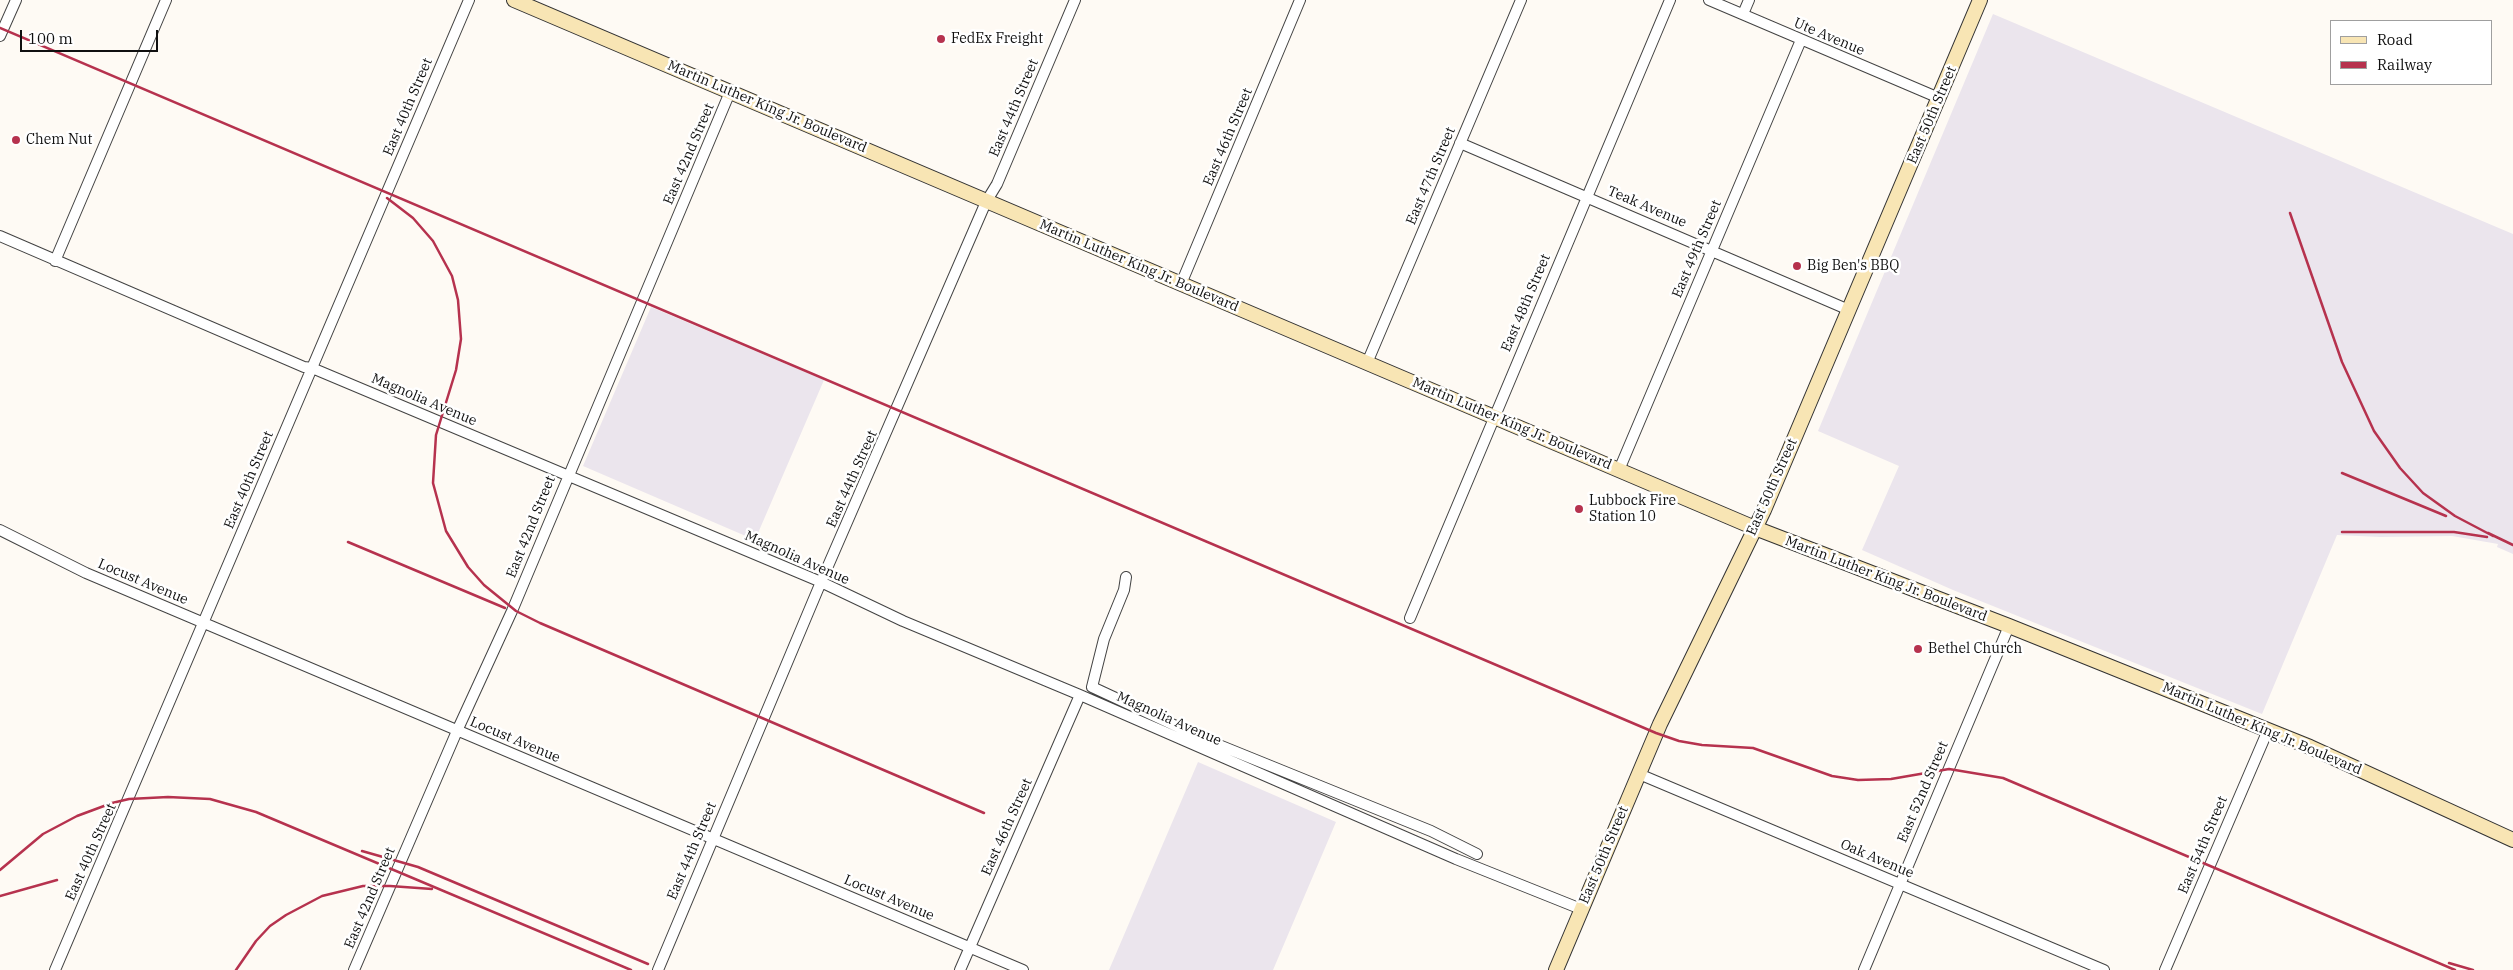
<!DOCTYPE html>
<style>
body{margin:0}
#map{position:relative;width:2513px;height:970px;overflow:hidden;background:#fefaf4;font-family:"IBM Plex Serif",serif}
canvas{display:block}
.legend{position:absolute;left:2330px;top:20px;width:162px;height:65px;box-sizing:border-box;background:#fff;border:1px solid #9f9f9f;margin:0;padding:6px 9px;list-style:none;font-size:15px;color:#101010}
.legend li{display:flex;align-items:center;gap:10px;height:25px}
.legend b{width:25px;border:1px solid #9f9f9f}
.scale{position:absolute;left:20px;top:30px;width:138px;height:22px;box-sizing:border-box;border:2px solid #101010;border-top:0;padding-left:6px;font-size:15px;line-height:18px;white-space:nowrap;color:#101010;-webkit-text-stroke:4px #fff;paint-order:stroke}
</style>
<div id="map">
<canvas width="2513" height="970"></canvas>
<ul class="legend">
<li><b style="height:6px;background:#f8e5b4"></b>Road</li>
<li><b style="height:6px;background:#b6324e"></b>Railway</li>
</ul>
<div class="scale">100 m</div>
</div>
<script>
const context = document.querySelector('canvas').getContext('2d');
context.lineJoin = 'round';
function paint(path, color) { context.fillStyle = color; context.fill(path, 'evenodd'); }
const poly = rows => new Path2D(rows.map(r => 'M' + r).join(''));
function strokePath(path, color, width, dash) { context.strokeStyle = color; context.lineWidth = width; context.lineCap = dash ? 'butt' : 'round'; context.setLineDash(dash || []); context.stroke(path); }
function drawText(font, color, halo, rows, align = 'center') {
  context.font = font + ' "IBM Plex Serif",serif'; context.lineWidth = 5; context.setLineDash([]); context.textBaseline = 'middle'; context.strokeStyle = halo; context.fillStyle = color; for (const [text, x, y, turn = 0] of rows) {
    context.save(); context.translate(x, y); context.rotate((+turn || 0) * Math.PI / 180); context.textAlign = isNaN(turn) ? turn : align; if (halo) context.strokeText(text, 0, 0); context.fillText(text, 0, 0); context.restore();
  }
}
paint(poly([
 [1993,14,2513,234,2513,554,2497,547,2498,544,2452,536,2380,537,2337,535,2262,714,1953,590,1862,550,1899,466,1818,431],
 [651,307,824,380,755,540,583,466],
 [1198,762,1336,822,1273,970,1109,970]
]), '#ebe5ed');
const minor = poly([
 [1709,0,1939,98],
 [1743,14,1749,0],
 [0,36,16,0],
 [1460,143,1849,310],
 [0,236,304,367,312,368,821,582,903,621,1080,695,1456,859,1581,909],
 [55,261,166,0],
 [1181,284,1300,0],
 [1367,363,1521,0],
 [1619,470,1801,40],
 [0,530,86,573,1023,970],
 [1126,577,1124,590,1104,639,1092,687,1204,739,1431,831,1477,854],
 [1410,618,1670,0],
 [1639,774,2104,970],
 [55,970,469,0],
 [354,970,457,731,512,611,730,92],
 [658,970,821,582,986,202,997,184,1075,0],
 [960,970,1080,695],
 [1864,970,2009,626],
 [2165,970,2268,730]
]);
const secondary = poly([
 [514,0,1755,528,2009,626,2310,747,2513,840],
 [1556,970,1660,724,1764,510,1980,0]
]);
strokePath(minor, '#434343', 12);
strokePath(secondary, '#323232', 16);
strokePath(minor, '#fff', 10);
strokePath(secondary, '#f8e5b4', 14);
strokePath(poly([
 [0,28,1656,733,1679,741,1702,745,1753,748,1832,776,1858,780,1891,779,1949,769,2003,778,2455,970],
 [387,198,413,218,433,241,452,276,458,300,461,339,456,370,436,435,433,483,446,531,468,567,484,585,516,611,540,623,984,813],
 [2290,213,2342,362,2374,431,2400,468,2423,493,2455,516,2493,536],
 [2342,473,2446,516],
 [2342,532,2454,532,2487,537],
 [2488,533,2513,545],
 [348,542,505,608],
 [362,851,418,867,648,964],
 [0,870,43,834,77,816,112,803,129,799,168,797,210,799,256,812,631,970],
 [0,896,57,880],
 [2449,963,2473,970],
 [236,970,256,941,270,926,286,915,322,896,363,886,390,886,432,889]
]), '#b6324e', 2.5);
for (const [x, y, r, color] of [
 [941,39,5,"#b6324e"],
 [16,140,5,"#b6324e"],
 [1797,266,5,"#b6324e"],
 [1579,509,5,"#b6324e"],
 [1918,649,5,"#b6324e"]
]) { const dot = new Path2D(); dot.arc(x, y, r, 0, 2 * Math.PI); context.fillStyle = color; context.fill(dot); strokePath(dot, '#fff', 2); }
drawText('14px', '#101010', '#fff', [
 ["Ute Avenue",1829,37,23],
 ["East 40th Street",408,107,-67],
 ["Martin Luther King Jr. Boulevard",767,107,23],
 ["East 44th Street",1014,108,-67],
 ["East 50th Street",1932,115,-67],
 ["East 46th Street",1228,137,-67],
 ["East 42nd Street",689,154,-67],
 ["East 47th Street",1431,176,-67],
 ["Teak Avenue",1647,207,23],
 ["East 49th Street",1697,249,-67],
 ["Martin Luther King Jr. Boulevard",1139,266,23],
 ["East 48th Street",1526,303,-67],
 ["Magnolia Avenue",424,400,23],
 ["Martin Luther King Jr. Boulevard",1512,424,23],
 ["East 44th Street",852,479,-66],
 ["East 40th Street",249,480,-67],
 ["East 50th Street",1772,487,-66],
 ["East 42nd Street",531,527,-68],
 ["Magnolia Avenue",797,558,24],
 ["Martin Luther King Jr. Boulevard",1886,579,21],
 ["Locust Avenue",143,582,23],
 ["Magnolia Avenue",1169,719,24],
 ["Martin Luther King Jr. Boulevard",2262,729,23],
 ["Locust Avenue",515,740,23],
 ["East 52nd Street",1923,792,-67],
 ["East 46th Street",1007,827,-66],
 ["East 54th Street",2203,845,-67],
 ["East 44th Street",692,851,-67],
 ["East 40th Street",91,852,-66],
 ["East 50th Street",1604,855,-67],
 ["Oak Avenue",1877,859,23],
 ["East 42nd Street",370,898,-67],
 ["Locust Avenue",889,898,23]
]);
drawText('14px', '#101010', '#fff', [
 ["FedEx Freight",951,39],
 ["Chem Nut",26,140],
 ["Big Ben's BBQ",1807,266],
 ["Lubbock Fire",1589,501],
 ["Station 10",1589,517],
 ["Bethel Church",1928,649]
], 'left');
</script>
